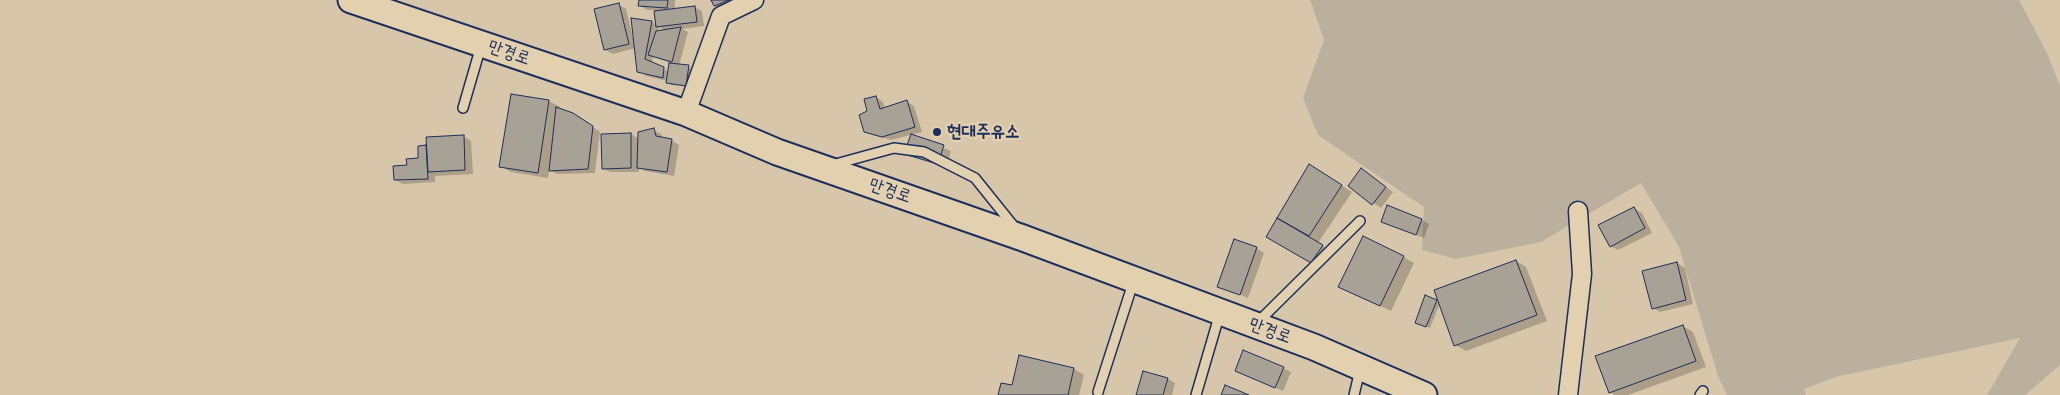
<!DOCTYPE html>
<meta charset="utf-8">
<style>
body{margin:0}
canvas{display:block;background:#d7c6a9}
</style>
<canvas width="2060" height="395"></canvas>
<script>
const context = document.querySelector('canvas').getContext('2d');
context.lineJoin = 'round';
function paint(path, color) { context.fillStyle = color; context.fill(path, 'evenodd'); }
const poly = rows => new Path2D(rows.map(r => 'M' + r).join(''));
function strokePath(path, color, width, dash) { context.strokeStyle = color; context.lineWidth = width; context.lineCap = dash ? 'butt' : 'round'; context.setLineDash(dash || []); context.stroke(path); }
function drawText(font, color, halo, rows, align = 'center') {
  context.font = font + ' Caveat,"Poor Story",sans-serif'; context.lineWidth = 4.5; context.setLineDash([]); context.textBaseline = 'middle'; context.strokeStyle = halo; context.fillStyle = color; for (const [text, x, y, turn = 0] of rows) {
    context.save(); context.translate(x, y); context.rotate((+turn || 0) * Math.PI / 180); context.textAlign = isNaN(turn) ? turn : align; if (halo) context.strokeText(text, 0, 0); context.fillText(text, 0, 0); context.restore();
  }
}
paint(poly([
 [1310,0,2019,0,2047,53,2060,86,2060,365,2025,395,1987,395,2020,338,1835,377,1804,389,1806,395,1727,395,1718,376,1679,247,1641,183,1541,242,1456,259,1422,250,1424,207,1318,135,1303,98,1324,40]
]), '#bbb09e');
paint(poly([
 [640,0,675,0,675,9,694,7,702,11,704,26,682,29,688,32,679,66,693,69,690,87,671,85,668,81,646,76,639,71,636,48,613,54,605,50,618,4,626,9,633,38,652,22,657,25,655,10,647,10,639,5],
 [659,27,665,31,658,32],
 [653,57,671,63,669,72,652,63],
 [712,0,736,0,718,8,715,6],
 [512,95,549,101,560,107,559,109,581,119,600,132,595,173,557,174,549,170,548,178,511,172,500,166],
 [876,97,883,102,885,108,907,102,914,106,922,132,891,140,873,135,865,131,869,111],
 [653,130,661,134,663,139,671,140,679,145,674,176,645,171,639,168,639,172,610,172,603,168,631,134,639,139],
 [463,136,471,141,473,174,435,176,435,182,403,184,395,180,408,167,419,159,419,147,428,147],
 [912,136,951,151,946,168,913,157,906,153],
 [1310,166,1352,192,1318,243,1330,250,1319,267,1268,237],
 [1362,169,1393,192,1381,208,1349,186],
 [1634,208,1642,213,1652,233,1618,250,1610,246],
 [1422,220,1429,224,1424,238,1383,221],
 [1256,248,1264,253,1248,298,1219,286],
 [1403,257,1414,263,1391,311,1350,292],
 [1516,261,1526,267,1547,321,1466,351,1455,345],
 [1677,263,1685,268,1693,304,1660,312,1653,308],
 [1436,301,1440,303,1430,328,1420,324],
 [1683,326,1693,332,1706,367,1628,395,1615,395,1610,392],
 [1283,368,1291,372,1283,391,1244,374],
 [1074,369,1084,375,1079,395,999,395,1013,387],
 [1168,379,1175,383,1172,395,1137,395]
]), '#0003');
const building = poly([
 [639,0,668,0,667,8,638,6,639,0],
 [711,0,729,0,714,6,711,0],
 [619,3,629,44,604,50,594,9,619,3],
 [695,6,697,22,656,27,654,11,695,6],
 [631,18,652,21,645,59,664,67,663,78,637,72,631,18],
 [681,27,672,62,648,55,656,31,681,27],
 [669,63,689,65,686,86,666,83,669,63],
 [511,94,549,100,538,173,499,167,511,94],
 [876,96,880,109,907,100,915,127,882,137,864,132,859,115,867,111,864,99,876,96],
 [556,107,573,113,593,126,588,169,549,171,556,107],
 [654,128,656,136,672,139,667,172,637,168,638,132,654,128],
 [631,133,631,168,602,169,601,134,631,133],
 [911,134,944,145,938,164,904,154,911,134],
 [464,135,465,170,428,172,426,137,464,135],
 [426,145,428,179,394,180,393,166,407,165,406,159,418,158,418,146,426,145],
 [1309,164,1342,185,1309,236,1277,218,1309,164],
 [1361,168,1386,187,1372,205,1348,186,1361,168],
 [1387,205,1422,219,1416,235,1381,222,1387,205],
 [1634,207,1645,228,1610,247,1598,225,1634,207],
 [1277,218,1323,245,1311,263,1266,237,1277,218],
 [1363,236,1404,256,1380,306,1338,287,1363,236],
 [1234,239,1257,247,1240,295,1217,287,1234,239],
 [1516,260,1537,315,1454,346,1434,290,1516,260],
 [1677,262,1686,300,1652,309,1642,271,1677,262],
 [1425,295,1437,300,1426,327,1415,323,1425,295],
 [1683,325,1696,361,1609,393,1595,356,1683,325],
 [1243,350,1284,367,1275,388,1235,371,1243,350],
 [1019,355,1074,368,1068,395,998,395,1001,383,1012,385,1019,355],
 [1143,371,1168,378,1163,395,1136,395,1143,371],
 [1225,385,1249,395,1221,395,1225,385]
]);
paint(building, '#a8a196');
strokePath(building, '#1b2f5e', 1);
const lane = poly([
 [463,108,481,46],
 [832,165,894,148,924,152,975,178,1016,229],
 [1256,324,1360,221],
 [1098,392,1134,280],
 [1196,395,1220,313],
 [1354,395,1360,370],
 [1700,395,1703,391]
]);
const street = poly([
 [686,113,721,16,754,0],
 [1568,395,1582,274,1578,211]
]);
const secondary = poly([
 [351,0,686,113,777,152,1023,238,1314,347,1424,395]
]);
strokePath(lane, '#1b2f5e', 12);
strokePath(street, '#1b2f5e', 21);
strokePath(secondary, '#1b2f5e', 29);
strokePath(lane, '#e3d0ae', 9);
strokePath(street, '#e3d0ae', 18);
strokePath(secondary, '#e3d0ae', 25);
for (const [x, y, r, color] of [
 [937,132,5,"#1b2f5e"]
]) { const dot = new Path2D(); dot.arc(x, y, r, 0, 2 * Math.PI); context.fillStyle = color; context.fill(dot); strokePath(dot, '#e3d0ae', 2); }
drawText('18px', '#1b2f5e', '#e3d0ae', [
 ["만경로",509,53,19],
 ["만경로",890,191,19],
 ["만경로",1270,331,20]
]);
drawText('bold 18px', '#1b2f5e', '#e3d0ae', [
 ["현대주유소",947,132]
], 'left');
</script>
